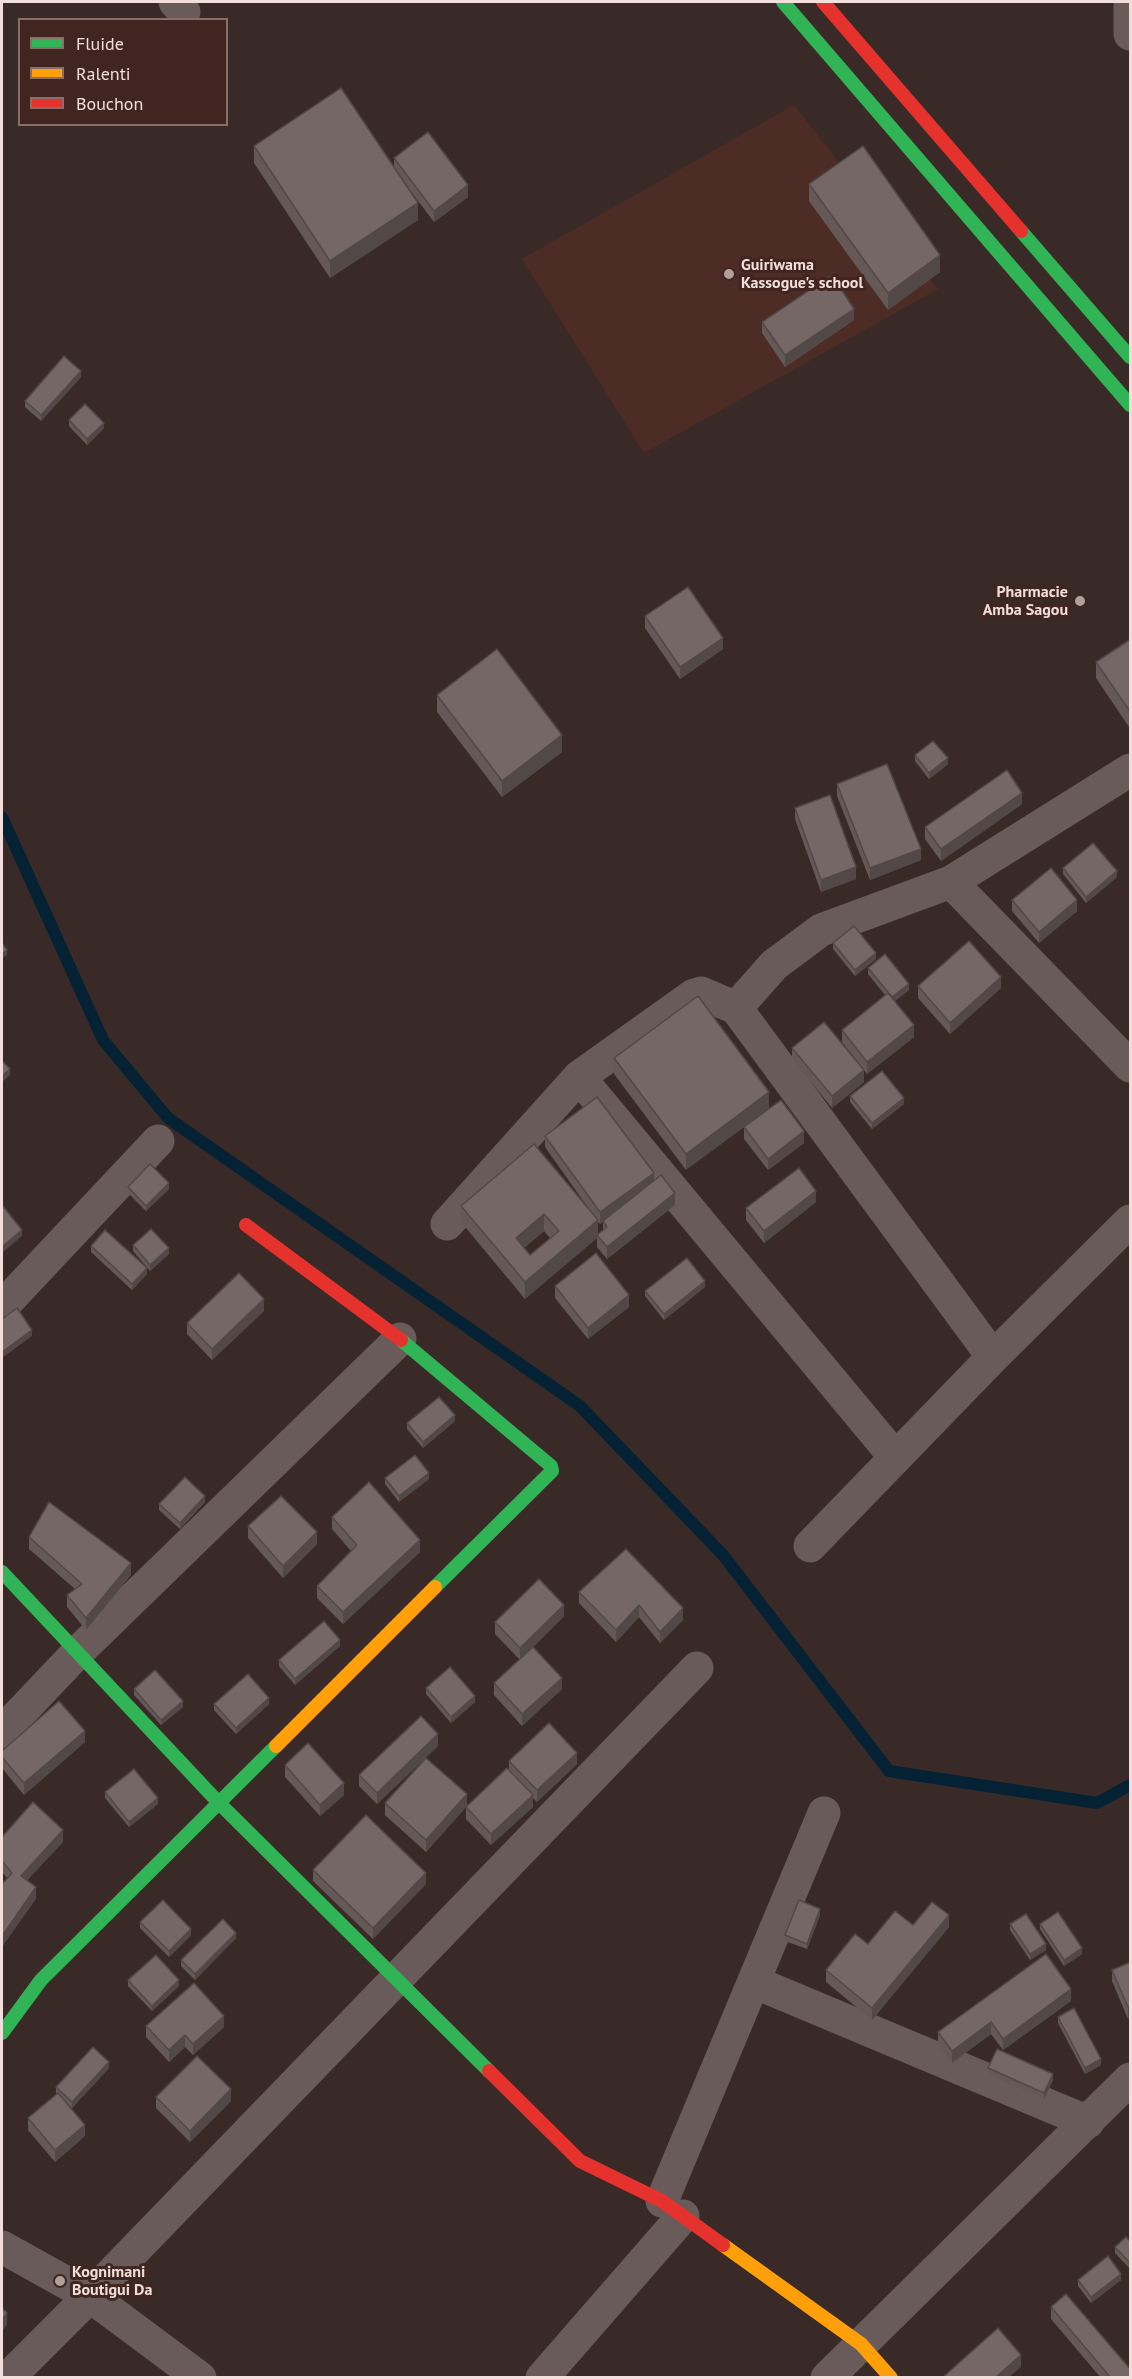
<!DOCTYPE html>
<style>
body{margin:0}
#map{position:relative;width:1132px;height:2379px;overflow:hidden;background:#392a28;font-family:"PT Sans",sans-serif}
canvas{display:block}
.frame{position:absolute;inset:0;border:3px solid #f2deda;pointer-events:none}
.legend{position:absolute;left:18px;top:18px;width:210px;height:108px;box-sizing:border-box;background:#412520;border:2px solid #886f6a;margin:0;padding:8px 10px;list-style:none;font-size:18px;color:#f2deda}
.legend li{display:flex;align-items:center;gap:12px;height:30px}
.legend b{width:30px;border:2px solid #886f6a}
</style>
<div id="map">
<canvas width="1132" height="2379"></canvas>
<div class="frame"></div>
<ul class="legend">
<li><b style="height:8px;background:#30b455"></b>Fluide</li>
<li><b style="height:8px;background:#ff9f0a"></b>Ralenti</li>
<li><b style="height:8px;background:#e5322d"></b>Bouchon</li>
</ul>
</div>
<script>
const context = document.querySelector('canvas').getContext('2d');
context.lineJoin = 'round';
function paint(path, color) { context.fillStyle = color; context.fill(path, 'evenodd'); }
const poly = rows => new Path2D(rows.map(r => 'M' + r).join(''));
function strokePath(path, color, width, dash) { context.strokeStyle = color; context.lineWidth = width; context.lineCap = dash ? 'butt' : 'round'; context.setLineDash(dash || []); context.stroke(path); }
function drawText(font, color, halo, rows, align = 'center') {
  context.font = font + ' "PT Sans",sans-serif'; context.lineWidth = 6; context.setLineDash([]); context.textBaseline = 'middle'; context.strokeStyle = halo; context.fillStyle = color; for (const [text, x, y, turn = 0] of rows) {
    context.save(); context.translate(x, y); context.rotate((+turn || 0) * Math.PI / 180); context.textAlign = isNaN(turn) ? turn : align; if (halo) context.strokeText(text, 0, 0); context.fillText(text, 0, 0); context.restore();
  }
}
paint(poly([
 [794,105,938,289,644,453,522,259]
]), '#4d2c26');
strokePath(poly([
 [2,817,103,1040,168,1118,580,1406,723,1555,889,1771,1097,1803,1130,1785]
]), '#052134', 12);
strokePath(poly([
 [175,2,184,12],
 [1130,2,1130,34],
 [951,882,1130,1066],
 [736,1008,774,965,821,930,951,882,1130,770],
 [579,1077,895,1457],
 [447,1224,579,1077,694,995,701,993,736,1008,993,1357],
 [2,1307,158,1141],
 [810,1546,993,1357,1130,1221],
 [2,1732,77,1653,400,1339],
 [754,1982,1088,2122],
 [662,2201,824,1813],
 [2,2247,90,2296,200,2378],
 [8,2378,90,2296,697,1668],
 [542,2378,683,2216],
 [827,2378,1130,2079]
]), '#685b59', 33);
strokePath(poly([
 [783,2,1130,405],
 [1021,231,1130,357],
 [401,1340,551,1466,552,1471,435,1587],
 [2,1572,219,1803,489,2071],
 [2,2033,41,1980,276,1746]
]), '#30b455', 14);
strokePath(poly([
 [276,1746,435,1587],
 [723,2245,861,2344,891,2378]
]), '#ff9f0a', 14);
strokePath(poly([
 [823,2,1021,231],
 [246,1225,401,1340],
 [489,2071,580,2161,662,2201,723,2245]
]), '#e5322d', 14);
paint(poly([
 [254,146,394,168,394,158,468,197,434,222,403,181,418,220,330,278,254,163],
 [809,184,940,272,888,310,809,201],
 [854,320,785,367,762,333,762,322],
 [81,377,41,421,25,407,25,401],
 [69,420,104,428,87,445,69,426],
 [645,616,723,649,680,679,645,628],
 [1131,639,1131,730,1096,678,1096,662],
 [437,695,562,752,502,797,437,712],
 [915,755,948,764,929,779,915,761],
 [837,784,921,860,870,880,837,796],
 [1022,804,941,861,925,839,925,827],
 [795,808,856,879,821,892,795,819],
 [1063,868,1117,877,1086,903,1063,874],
 [1012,900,1077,911,1039,943,1012,911],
 [833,943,876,959,855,976,833,949],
 [868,968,909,990,895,1001,914,1037,867,1074,842,1042,842,1030,885,995,868,974],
 [918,986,1001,988,950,1034,918,998],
 [698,996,686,1170,614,1074,614,1058],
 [792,1048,864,1082,832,1108,792,1059],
 [850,1096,904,1104,872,1129,850,1102],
 [744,1127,804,1143,768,1170,744,1139],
 [545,1136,654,1181,675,1205,607,1259,597,1247,597,1238,525,1299,461,1222,461,1206,591,1212,545,1147],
 [598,1222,600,1224,603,1222,603,1230,598,1234],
 [544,1231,550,1238,530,1255,524,1248],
 [128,1187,169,1189,146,1211,128,1193],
 [816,1202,764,1243,746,1220,746,1208],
 [133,1245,169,1254,150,1271,133,1251],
 [91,1246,147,1274,132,1290,91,1252],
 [555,1286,629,1307,588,1339,555,1298],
 [705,1287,664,1320,645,1296,645,1291],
 [264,1311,212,1360,187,1334,187,1323],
 [455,1421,423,1448,407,1429,407,1423],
 [385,1478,429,1479,399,1502,385,1484],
 [205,1502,180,1529,159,1510,159,1504],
 [332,1517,420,1552,343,1624,317,1598,317,1586,351,1551,332,1529],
 [248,1526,317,1544,283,1578,248,1538],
 [29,1537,131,1575,86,1630,67,1607,67,1595,75,1589,29,1549],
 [579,1592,683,1608,683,1620,660,1643,639,1617,616,1642,579,1603],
 [564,1616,530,1650,562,1689,522,1726,494,1695,494,1683,520,1660,495,1634,495,1622],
 [340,1646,295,1685,279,1666,279,1660],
 [426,1688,475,1702,451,1723,426,1694],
 [134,1689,183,1707,161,1725,134,1695],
 [214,1704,269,1704,236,1734,214,1710],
 [85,1742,24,1795,2,1768,2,1751],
 [438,1746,377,1804,359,1786,359,1775],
 [509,1761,577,1764,537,1802,533,1798,533,1807,491,1845,466,1819,466,1807,426,1852,385,1815,385,1803,467,1806,509,1770],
 [285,1765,344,1795,320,1816,285,1777],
 [105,1792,158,1804,129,1827,105,1798],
 [2,1837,63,1842,27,1880,36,1899,7,1878,2,1872],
 [313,1870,426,1884,373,1939,313,1881],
 [820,1915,807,1949,785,1941,785,1935],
 [1131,1918,1131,1934,1129,1930,1129,1919],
 [140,1922,191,1935,169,1957,140,1928],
 [1010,1924,1046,1950,1030,1960,1010,1930],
 [1040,1924,1082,1954,1064,1966,1040,1929],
 [913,1925,949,1927,872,2020,826,1982,826,1970,868,1944],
 [236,1938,195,1980,181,1966,181,1960],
 [1131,1962,1128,2019,1112,1981,1112,1970],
 [128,1980,179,1986,152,2011,128,1986],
 [1071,2001,1003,2050,991,2034,952,2063,938,2044,938,2032],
 [1058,2017,1101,2065,1085,2074,1058,2023],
 [146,2026,224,2027,193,2055,185,2047,169,2062,146,2037],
 [109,2068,72,2108,69,2105,85,2136,55,2162,28,2130,28,2118,57,2094,56,2093,56,2087],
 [988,2068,1053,2080,1044,2099,988,2074],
 [156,2097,231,2101,190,2142,156,2108],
 [1131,2242,1131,2270,1115,2253,1115,2247],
 [1078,2280,1121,2280,1091,2303,1078,2286],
 [1051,2307,1131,2378,1101,2378,1051,2319]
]), '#645957');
paint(poly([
 [468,185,468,197,434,222,434,211],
 [418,203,418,220,330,278,330,261],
 [940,255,940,272,888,310,888,293],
 [854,309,854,320,785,367,785,355],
 [81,371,81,377,41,421,41,415],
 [104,423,104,428,87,445,87,439],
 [723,638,723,649,680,679,680,667],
 [562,735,562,752,502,797,502,781],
 [948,758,948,764,929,779,929,773],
 [1022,793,1022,804,941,861,941,849],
 [921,849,921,860,870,880,870,868],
 [856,867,856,879,821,892,821,880],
 [1117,871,1117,877,1086,903,1086,897],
 [1077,900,1077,911,1039,943,1039,932],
 [7,950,7,955,2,959,2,954],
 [876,953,876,959,855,976,855,970],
 [1001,977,1001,988,950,1034,950,1023],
 [909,984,909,990,892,1003,892,997],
 [914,1025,914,1037,867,1074,867,1062],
 [10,1069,10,1075,2,1082,2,1076],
 [864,1070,864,1082,832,1108,832,1096],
 [769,1092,769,1109,686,1170,686,1154],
 [904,1098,904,1104,872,1129,872,1123],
 [804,1131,804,1143,768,1170,768,1159],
 [654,1173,654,1185,600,1224,600,1212],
 [169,1183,169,1189,146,1211,146,1206],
 [816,1191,816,1202,764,1243,764,1231],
 [675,1193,675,1205,607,1259,607,1247],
 [544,1214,544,1231,516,1254,516,1238],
 [598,1220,598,1237,597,1235,597,1238,525,1299,525,1282],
 [22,1230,22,1236,2,1253,2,1247],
 [169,1248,169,1254,150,1271,150,1265],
 [147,1268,147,1274,132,1290,132,1284],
 [705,1281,705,1287,664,1320,664,1314],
 [629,1295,629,1307,588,1339,588,1328],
 [264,1299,264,1311,212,1360,212,1349],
 [32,1330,32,1336,2,1358,2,1352],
 [455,1415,455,1421,423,1448,423,1442],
 [429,1473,429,1479,399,1502,399,1496],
 [205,1496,205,1502,180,1529,180,1523],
 [317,1532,317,1544,283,1578,283,1566],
 [420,1540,420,1552,343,1624,343,1612],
 [131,1563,131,1575,86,1630,86,1618],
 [564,1605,564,1616,520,1660,520,1648],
 [639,1605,639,1617,616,1642,616,1630],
 [683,1608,683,1620,660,1643,660,1632],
 [340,1640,340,1646,295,1685,295,1679],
 [562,1678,562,1689,522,1726,522,1714],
 [475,1696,475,1702,451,1723,451,1717],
 [269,1698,269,1704,236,1734,236,1728],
 [183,1701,183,1707,161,1725,161,1720],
 [85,1731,85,1742,24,1795,24,1783],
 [438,1734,438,1746,377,1804,377,1793],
 [577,1753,577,1764,537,1802,537,1790],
 [344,1783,344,1795,320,1816,320,1805],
 [467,1794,467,1806,426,1852,426,1840],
 [533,1795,533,1807,491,1845,491,1834],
 [158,1798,158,1804,129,1827,129,1822],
 [63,1830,63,1842,21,1887,21,1876],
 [426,1873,426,1884,373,1939,373,1928],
 [36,1887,36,1899,2,1947,2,1936],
 [820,1909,820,1915,807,1949,807,1944],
 [949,1915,949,1927,872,2020,872,2008],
 [191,1929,191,1935,169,1957,169,1951],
 [236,1933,236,1938,195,1980,195,1974],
 [1046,1944,1046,1950,1030,1960,1030,1954],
 [1082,1948,1082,1954,1064,1966,1064,1960],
 [179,1980,179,1986,152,2011,152,2006],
 [1071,1989,1071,2001,1003,2050,1003,2039],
 [1128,2007,1131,2007,1131,2018,1128,2019],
 [224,2016,224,2027,193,2055,193,2044],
 [991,2022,991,2034,952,2063,952,2051],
 [185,2035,185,2047,169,2062,169,2050],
 [1101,2059,1101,2065,1085,2074,1085,2068],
 [109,2062,109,2068,72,2108,72,2102],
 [1053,2074,1053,2080,1044,2099,1044,2093],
 [231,2089,231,2101,190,2142,190,2131],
 [85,2125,85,2136,55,2162,55,2150],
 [1121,2274,1121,2280,1091,2303,1091,2297],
 [7,2313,7,2325,2,2332,2,2320],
 [1021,2355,1021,2367,1008,2378,995,2378]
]), '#514847');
const building = poly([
 [341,88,418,203,330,261,254,146,341,88],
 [428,132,468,185,434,211,394,158,428,132],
 [863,146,940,255,888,293,809,184,863,146],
 [832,275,854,309,785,355,762,322,832,275],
 [64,356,81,371,41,415,25,401,64,356],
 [85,404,104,423,87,439,69,420,85,404],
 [688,587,723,638,680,667,645,616,688,587],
 [1131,639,1131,713,1096,662,1131,639],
 [497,649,562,735,502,781,437,695,497,649],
 [933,741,948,758,929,773,915,755,933,741],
 [887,764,921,849,870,868,837,784,887,764],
 [1007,770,1022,793,941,849,925,827,1007,770],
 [830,795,856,867,821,880,795,808,830,795],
 [1093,843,1117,871,1086,897,1063,868,1093,843],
 [1051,868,1077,900,1039,932,1012,900,1051,868],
 [854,926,876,953,855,970,833,943,854,926],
 [969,941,1001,977,950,1023,918,986,969,941],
 [2,943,7,950,2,954,2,943],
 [885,954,909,984,892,997,868,968,885,954],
 [888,993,914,1025,867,1062,842,1030,888,993],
 [698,996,769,1092,686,1154,614,1058,698,996],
 [824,1022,864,1070,832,1096,792,1048,824,1022],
 [2,1061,10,1069,2,1076,2,1061],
 [882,1071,904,1098,872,1123,850,1096,882,1071],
 [597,1097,654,1173,600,1212,545,1136,597,1097],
 [781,1100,804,1131,768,1159,744,1127,781,1100],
 [534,1144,598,1220,525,1282,461,1206,534,1144],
 [544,1214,559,1231,530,1255,516,1238,544,1214],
 [150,1164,169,1183,146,1206,128,1187,150,1164],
 [799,1168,816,1191,764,1231,746,1208,799,1168],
 [661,1175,675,1193,607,1247,597,1235,607,1227,603,1221,661,1175],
 [2,1205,22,1230,2,1247,2,1205],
 [151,1229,169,1248,150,1265,133,1245,151,1229],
 [105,1230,147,1268,132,1284,91,1246,105,1230],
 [596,1253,629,1295,588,1328,555,1286,596,1253],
 [687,1258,705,1281,664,1314,645,1291,687,1258],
 [239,1273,264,1299,212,1349,187,1323,239,1273],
 [17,1308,32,1330,2,1352,2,1319,17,1308],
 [439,1397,455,1415,423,1442,407,1423,439,1397],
 [415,1455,429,1473,399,1496,385,1478,415,1455],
 [185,1477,205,1496,180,1523,159,1504,185,1477],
 [369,1482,420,1540,343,1612,317,1586,357,1545,332,1517,369,1482],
 [281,1496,317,1532,283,1566,248,1526,281,1496],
 [49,1502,131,1563,86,1618,67,1595,82,1584,29,1537,49,1502],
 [626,1549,683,1608,660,1632,639,1605,616,1630,579,1592,626,1549],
 [539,1579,564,1605,520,1648,495,1622,539,1579],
 [324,1621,340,1640,295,1679,279,1660,324,1621],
 [533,1647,562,1678,522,1714,494,1683,533,1647],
 [450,1667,475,1696,451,1717,426,1688,450,1667],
 [155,1670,183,1701,161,1720,134,1689,155,1670],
 [248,1674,269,1698,236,1728,214,1704,248,1674],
 [59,1701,85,1731,24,1783,2,1757,2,1751,59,1701],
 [421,1716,438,1734,377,1793,359,1775,421,1716],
 [549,1723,577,1753,537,1790,509,1761,549,1723],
 [308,1743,344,1783,320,1805,285,1765,308,1743],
 [426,1758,467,1794,426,1840,385,1803,426,1758],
 [507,1768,533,1795,491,1834,466,1807,507,1768],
 [134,1769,158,1798,129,1822,105,1792,134,1769],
 [33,1802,63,1830,21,1876,36,1887,2,1936,2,1884,12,1873,2,1861,2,1837,33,1802],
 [366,1815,426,1873,373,1928,313,1870,366,1815],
 [163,1900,191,1929,169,1951,140,1922,163,1900],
 [799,1900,820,1909,807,1944,785,1935,799,1900],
 [932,1902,949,1915,872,2008,826,1970,855,1934,868,1944,895,1911,913,1925,932,1902],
 [1058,1912,1082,1948,1064,1960,1040,1924,1058,1912],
 [1026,1914,1046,1944,1030,1954,1010,1924,1026,1914],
 [223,1919,236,1933,195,1974,181,1960,223,1919],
 [1046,1954,1071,1989,1003,2039,991,2022,952,2051,938,2032,1046,1954],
 [156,1955,179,1980,152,2006,128,1980,156,1955],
 [1131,1962,1131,2007,1128,2007,1112,1970,1131,1962],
 [194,1983,224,2016,193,2044,185,2035,169,2050,146,2026,194,1983],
 [1074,2008,1101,2059,1085,2068,1058,2017,1074,2008],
 [93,2047,109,2062,72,2102,56,2087,93,2047],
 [997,2049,1053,2074,1044,2093,988,2068,997,2049],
 [197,2056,231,2089,190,2131,156,2097,197,2056],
 [58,2093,85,2125,55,2150,28,2118,58,2093],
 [1126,2237,1131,2242,1131,2264,1115,2247,1126,2237],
 [1108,2256,1121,2274,1091,2297,1078,2280,1108,2256],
 [1066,2294,1131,2370,1131,2378,1111,2378,1051,2307,1066,2294],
 [2,2308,7,2313,2,2320,2,2308],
 [998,2328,1021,2355,995,2378,942,2378,998,2328]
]);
paint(building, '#746765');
strokePath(building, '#514847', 1.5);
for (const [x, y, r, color] of [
 [729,274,6,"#b19f9c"],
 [1080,601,6,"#b19f9c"],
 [60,2281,6,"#b19f9c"]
]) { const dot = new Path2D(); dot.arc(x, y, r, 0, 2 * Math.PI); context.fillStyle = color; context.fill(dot); strokePath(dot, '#412520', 2); }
drawText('bold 16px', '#f2deda', '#412520', [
 ["Guiriwama",741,265],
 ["Kassogue's school",741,283],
 ["Pharmacie",1068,592,"right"],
 ["Amba Sagou",1068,610,"right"],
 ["Kognimani",72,2272],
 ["Boutigui Da",72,2290]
], 'left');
</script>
